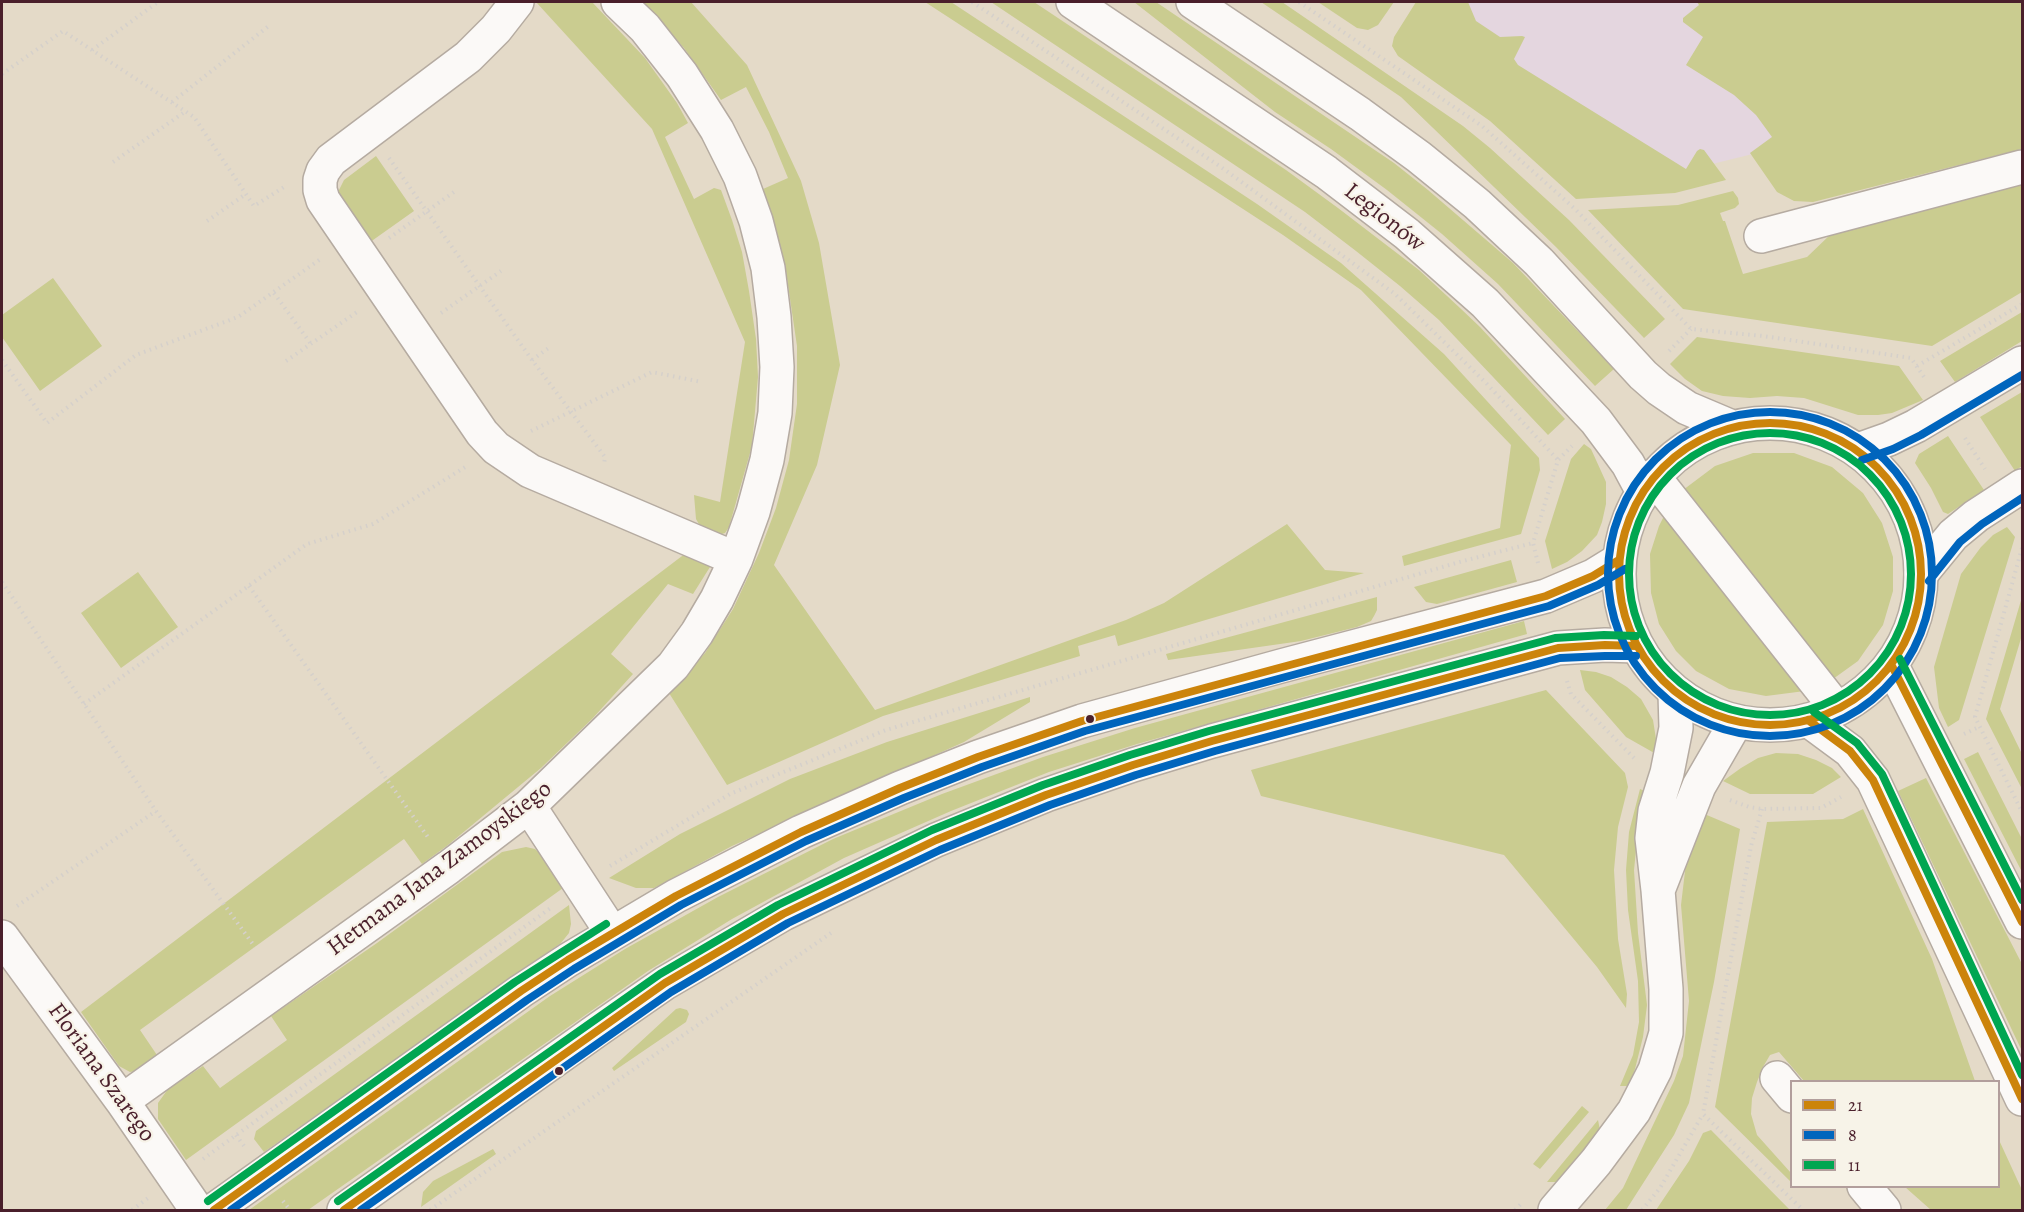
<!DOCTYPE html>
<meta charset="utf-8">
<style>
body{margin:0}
#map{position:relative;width:2024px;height:1212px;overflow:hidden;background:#e4dac8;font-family:Alegreya,serif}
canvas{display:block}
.frame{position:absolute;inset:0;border:3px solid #4a1f2b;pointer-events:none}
.legend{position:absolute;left:1790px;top:1080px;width:210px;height:108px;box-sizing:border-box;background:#f7f3e8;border:2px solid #b29e9c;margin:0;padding:8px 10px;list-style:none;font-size:18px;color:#4a1f2b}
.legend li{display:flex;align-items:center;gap:12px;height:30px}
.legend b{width:30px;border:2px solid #b29e9c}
</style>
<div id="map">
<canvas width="2024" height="1212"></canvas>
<div class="frame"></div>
<ul class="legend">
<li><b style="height:8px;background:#cc840b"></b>21</li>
<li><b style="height:8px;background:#0065bd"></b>8</li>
<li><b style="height:8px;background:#00a651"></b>11</li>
</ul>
</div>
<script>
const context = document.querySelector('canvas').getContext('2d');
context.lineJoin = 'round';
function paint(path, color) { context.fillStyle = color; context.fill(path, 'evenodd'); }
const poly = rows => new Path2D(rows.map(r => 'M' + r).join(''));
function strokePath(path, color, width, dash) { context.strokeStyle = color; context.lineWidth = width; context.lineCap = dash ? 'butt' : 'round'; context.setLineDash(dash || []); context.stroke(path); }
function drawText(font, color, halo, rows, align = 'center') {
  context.font = font + ' Alegreya,serif'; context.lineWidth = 4.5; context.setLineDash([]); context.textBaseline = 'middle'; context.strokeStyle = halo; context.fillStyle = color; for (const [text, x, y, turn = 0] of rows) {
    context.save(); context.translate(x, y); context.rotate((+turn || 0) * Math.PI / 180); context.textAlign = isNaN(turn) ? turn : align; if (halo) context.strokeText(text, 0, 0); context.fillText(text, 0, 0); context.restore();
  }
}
paint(poly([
 [1448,2,1702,2,1801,142,1680,172,1517,69]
]), '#e4d6df');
paint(poly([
 [536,2,592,2,645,58,677,103,688,123,665,137,694,199,714,188,721,190,732,220,742,252,749,291,756,339,758,377,752,446,729,527,725,533,719,535,700,526,696,519,694,495,720,502,745,342,652,129],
 [643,2,691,2,747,65,801,181,819,243,840,365,817,465,774,565,875,710,1126,620,1164,603,1287,524,1325,570,1364,573,1118,646,1115,635,1078,646,1080,656,883,716,727,785,669,693,705,653,733,609,759,553,776,508,789,460,797,404,797,346,785,265,763,189,788,178,769,132,746,87,721,100,684,48],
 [925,2,951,2,1257,204,1341,263,1444,354,1539,458,1540,470,1521,534,1404,566,1402,556,1500,528,1511,445,1361,290,1283,235],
 [991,2,1034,2,1286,170,1338,208,1419,270,1460,308,1480,327,1565,419,1548,435,1439,320,1400,286,1356,251,1305,212],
 [1134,2,1156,2,1394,163,1428,190,1513,263,1614,369,1595,386,1498,284,1442,234,1387,190,1331,149,1275,112],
 [1261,2,1282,2,1463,126,1490,148,1569,220,1665,319,1644,338,1556,247,1401,97],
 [1318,2,1394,2,1378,25,1368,30,1357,28],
 [1416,2,1468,2,1476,21,1500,37,1522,36,1525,37,1514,59,1518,65,1686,169,1697,151,1700,149,1704,150,1726,180,1675,193,1576,199,1490,121,1398,56,1392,46,1394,37],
 [1697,2,2022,2,2022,149,1813,202,1794,201,1777,192,1750,153,1772,137,1756,115,1734,95,1686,65,1703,37,1683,22,1683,18,1699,5],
 [376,156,414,211,366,245,337,194,344,180],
 [2022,184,2022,292,1932,346,1683,309,1588,210,1678,205,1733,191,1738,198,1739,204,1735,208,1720,213,1723,221,1725,221,1743,274,1807,257,1832,233],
 [53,278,102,346,40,391,2,337,2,315],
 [2022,312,2022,341,1955,382,1940,361],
 [1697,337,1899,366,1923,400,1892,413,1878,415,1858,415,1804,398,1777,396,1750,398,1723,396,1702,391,1685,379,1670,364],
 [2022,392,2022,466,2015,471,1980,417],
 [1948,436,1984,490,1948,514,1943,512,1931,488,1915,463,1919,454],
 [1584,444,1591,449,1606,482,1606,504,1602,522,1597,535,1582,551,1567,562,1552,569,1545,541,1571,459],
 [1753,453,1794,453,1832,467,1863,493,1882,523,1893,557,1893,591,1883,625,1858,661,1833,679,1683,490,1715,466],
 [1665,514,1805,691,1766,696,1729,689,1696,671,1676,651,1659,624,1651,593,1650,554,1659,526],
 [2007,527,2015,537,1959,720,1948,727,1939,708,1934,667,1961,574,1981,547,1993,535],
 [686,553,704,560,710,567,693,594,668,584,611,654,633,674,592,719,541,768,448,845,422,864,404,839,140,1030,159,1058,136,1071,130,1072,119,1066,81,1012],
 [1511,560,1517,582,1437,604,1426,602,1414,587],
 [138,572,178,627,121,668,81,613],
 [1377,597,1377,610,1374,616,1371,621,1357,627,1301,641,1168,660,1166,654],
 [2022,597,2022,635,2000,709,2022,754,2022,789,1986,719],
 [1524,621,1527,634,1137,744,1049,772,951,811,844,858,732,919,648,971,308,1210,249,1210,550,996,625,949,718,897,833,839,942,794,1043,757,1135,728],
 [1580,670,1596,672,1611,677,1627,687,1641,699,1653,720,1656,739,1656,754,1626,737,1585,690],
 [1546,690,1625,773,1628,787,1618,827,1614,870,1618,939,1627,994,1626,1008,1597,967,1504,855,1261,796,1251,770],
 [1030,697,1030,702,964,742,732,846,660,885,654,888,636,888,609,878,680,834,790,779,887,742],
 [1978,752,2022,839,2022,872,1964,759],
 [1776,753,1798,754,1816,760,1832,768,1841,777,1813,794,1750,794,1723,781,1741,768,1758,758],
 [1926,778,2022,964,2022,1051,1898,791],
 [1640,789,1647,792,1638,831,1634,870,1638,933,1647,1005,1643,1037,1635,1069,1629,1086,1620,1086,1633,1055,1639,1022,1638,981,1628,910,1626,870,1629,832],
 [1863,809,1932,959,1975,1081,1804,1081,1779,1052,1770,1055,1763,1067,1757,1082,1752,1098,1751,1114,1757,1135,1791,1173,1791,1182,1715,1107,1767,822,1843,819],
 [1702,813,1740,829,1714,982,1689,1103,1674,1135,1626,1210,1605,1210,1623,1188,1674,1081,1683,1056,1689,1001,1681,905,1686,863],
 [526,847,535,849,545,858,563,888,186,1160,158,1119,158,1103,168,1089,203,1066,220,1088,287,1040,271,1016,377,943,502,852],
 [569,905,571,924,569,933,561,943,264,1152,254,1139,256,1131],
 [680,1008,687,1010,689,1014,686,1022,614,1071,612,1068,676,1009],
 [1582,1106,1589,1112,1540,1169,1533,1164],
 [1598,1120,1600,1130,1558,1182,1547,1182],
 [1711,1130,1790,1210,1656,1210,1689,1161,1703,1133],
 [1999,1140,2022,1190,2022,1210,1931,1210,1905,1187,1998,1186],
 [493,1149,496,1154,421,1207,423,1192,433,1181]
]), '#cacc90');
const minor = poly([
 [517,2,496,29,468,57,331,160,323,171,320,180,320,190,323,200,482,433,496,448,530,471,736,559],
 [1761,236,2022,167],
 [1653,476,1837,709],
 [529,806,612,933],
 [1659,888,1699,786,1736,722],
 [2,937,122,1101,197,1210],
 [1777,1078,1792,1096],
 [122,1101,449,867,529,806,673,666,697,633,717,599,736,559,753,512,767,460,775,413,777,367,774,317,768,268,756,221,740,176,717,130,682,75,645,28,618,2],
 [1864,1186,1884,1210],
 [1555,1210,1596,1162,1634,1111,1655,1070,1666,1033,1666,989,1658,890,1652,838,1655,811,1667,773,1676,728,1675,693]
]);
const major = poly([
 [1858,450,1889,439,1916,426,2022,363],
 [1921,574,1953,535,1976,516,2022,486],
 [214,1210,521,991,568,960,676,896,801,832,900,788,978,757,1082,721,1281,666,1546,596,1593,576,1619,560],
 [344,1210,600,1028,665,983,783,914,936,840,1046,795,1133,765,1212,741,1558,648,1605,645,1636,646]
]);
const highway = poly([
 [1073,2,1326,172,1407,234,1485,303,1596,421,1628,464,1643,492],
 [1193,2,1360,114,1419,157,1477,204,1539,262,1643,375,1659,389,1687,408,1732,427],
 '1619 574a151 151 0 1 1 302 0a151 151 0 1 1-302 0Z',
 [1891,664,2022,922],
 [1808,720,1850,751,1873,780,2022,1099]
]);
strokePath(minor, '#b5aba1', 36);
strokePath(major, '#b5aba1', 36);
strokePath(highway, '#b5aba1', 36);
strokePath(poly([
 [972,2,1221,167,1395,294,1487,384,1558,460],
 [1299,2,1482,126,1575,209,1691,329,1763,336,1911,358,1926,380],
 [92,50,158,2],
 [2,74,63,31,194,117,254,206,284,187],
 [172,102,270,25],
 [389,158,532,360,605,457,604,465],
 [113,162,186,111],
 [207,221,246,194],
 [389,238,454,192],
 [274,293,311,344],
 [441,313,501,271],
 [1669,351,1691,329],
 [2,360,47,423,136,355,238,317,322,258],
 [532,360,550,347],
 [286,361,357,312],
 [1917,366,2022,304],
 [531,431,652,372,702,382],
 [1965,438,1985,469],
 [2022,548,1975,717,2022,812],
 [1538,563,1533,543,1558,460,1572,446],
 [2,582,156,811,255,947],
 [249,586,430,840],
 [1567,681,1571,694,1634,758],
 [84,704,307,544,373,524,467,466],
 [1964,734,1979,727],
 [1730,800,1749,807,1762,809,1821,808,1841,797],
 [1762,809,1751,846,1703,1114,1803,1210],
 [610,866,730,794,886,730,1463,561,1533,543],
 [17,906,156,811],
 [236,1135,244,1146],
 [203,1159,552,907],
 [283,1201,290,1210],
 [132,1210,148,1198],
 [430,1210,831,933],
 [1515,1210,1521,1204],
 [1642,1210,1660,1188,1703,1114]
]), '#d5d0cb', 4, [1.5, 4.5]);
strokePath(minor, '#fbf9f7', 33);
strokePath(major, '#fbf9f7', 33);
strokePath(highway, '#fbf9f7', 33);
strokePath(poly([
 '1619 574a151 151 0 1 1 302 0a151 151 0 1 1-302 0Z',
 [1891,664,2022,922],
 [1808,720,1850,751,1873,780,2022,1099],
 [214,1210,521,991,568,960,676,896,801,832,900,788,978,757,1082,721,1546,596,1593,576,1619,560],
 [344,1210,665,983,783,914,936,840,1046,795,1133,765,1212,741,1558,648,1605,645,1636,646]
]), '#cc840b', 8);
strokePath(poly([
 '1608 574a162 162 0 1 1 324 0a162 162 0 1 1-324 0Z',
 [1862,460,1893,449,1921,435,2022,375],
 [1929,581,1960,542,1982,524,2022,498],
 [231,1210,527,1000,574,969,681,905,806,841,904,798,982,767,1085,731,1549,606,1598,585,1625,569],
 [361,1210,671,992,788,923,940,850,1050,805,1136,775,1215,751,1560,658,1605,656,1636,656]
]), '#0065bd', 8);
strokePath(poly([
 '1629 574a141 141 0 1 1 282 0a141 141 0 1 1-282 0Z',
 [1900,659,2022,900],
 [1814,712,1857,743,1882,774,2022,1075],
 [208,1201,515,982,606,924],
 [338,1201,660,974,778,905,932,830,1043,785,1130,755,1209,731,1555,638,1604,635,1636,636]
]), '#00a651', 8);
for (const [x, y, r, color] of [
 [1090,719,5,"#4a1f2b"],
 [559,1071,5,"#4a1f2b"]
]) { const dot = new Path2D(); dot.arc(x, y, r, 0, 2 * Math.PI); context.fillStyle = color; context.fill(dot); strokePath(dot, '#f7f3e8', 2); }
drawText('24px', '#4a1f2b', '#f7f3e8', [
 ["Legionów",1384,218,38],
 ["Hetmana Jana Zamoyskiego",440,869,-37],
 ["Floriana Szarego",101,1073,54]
]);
</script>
